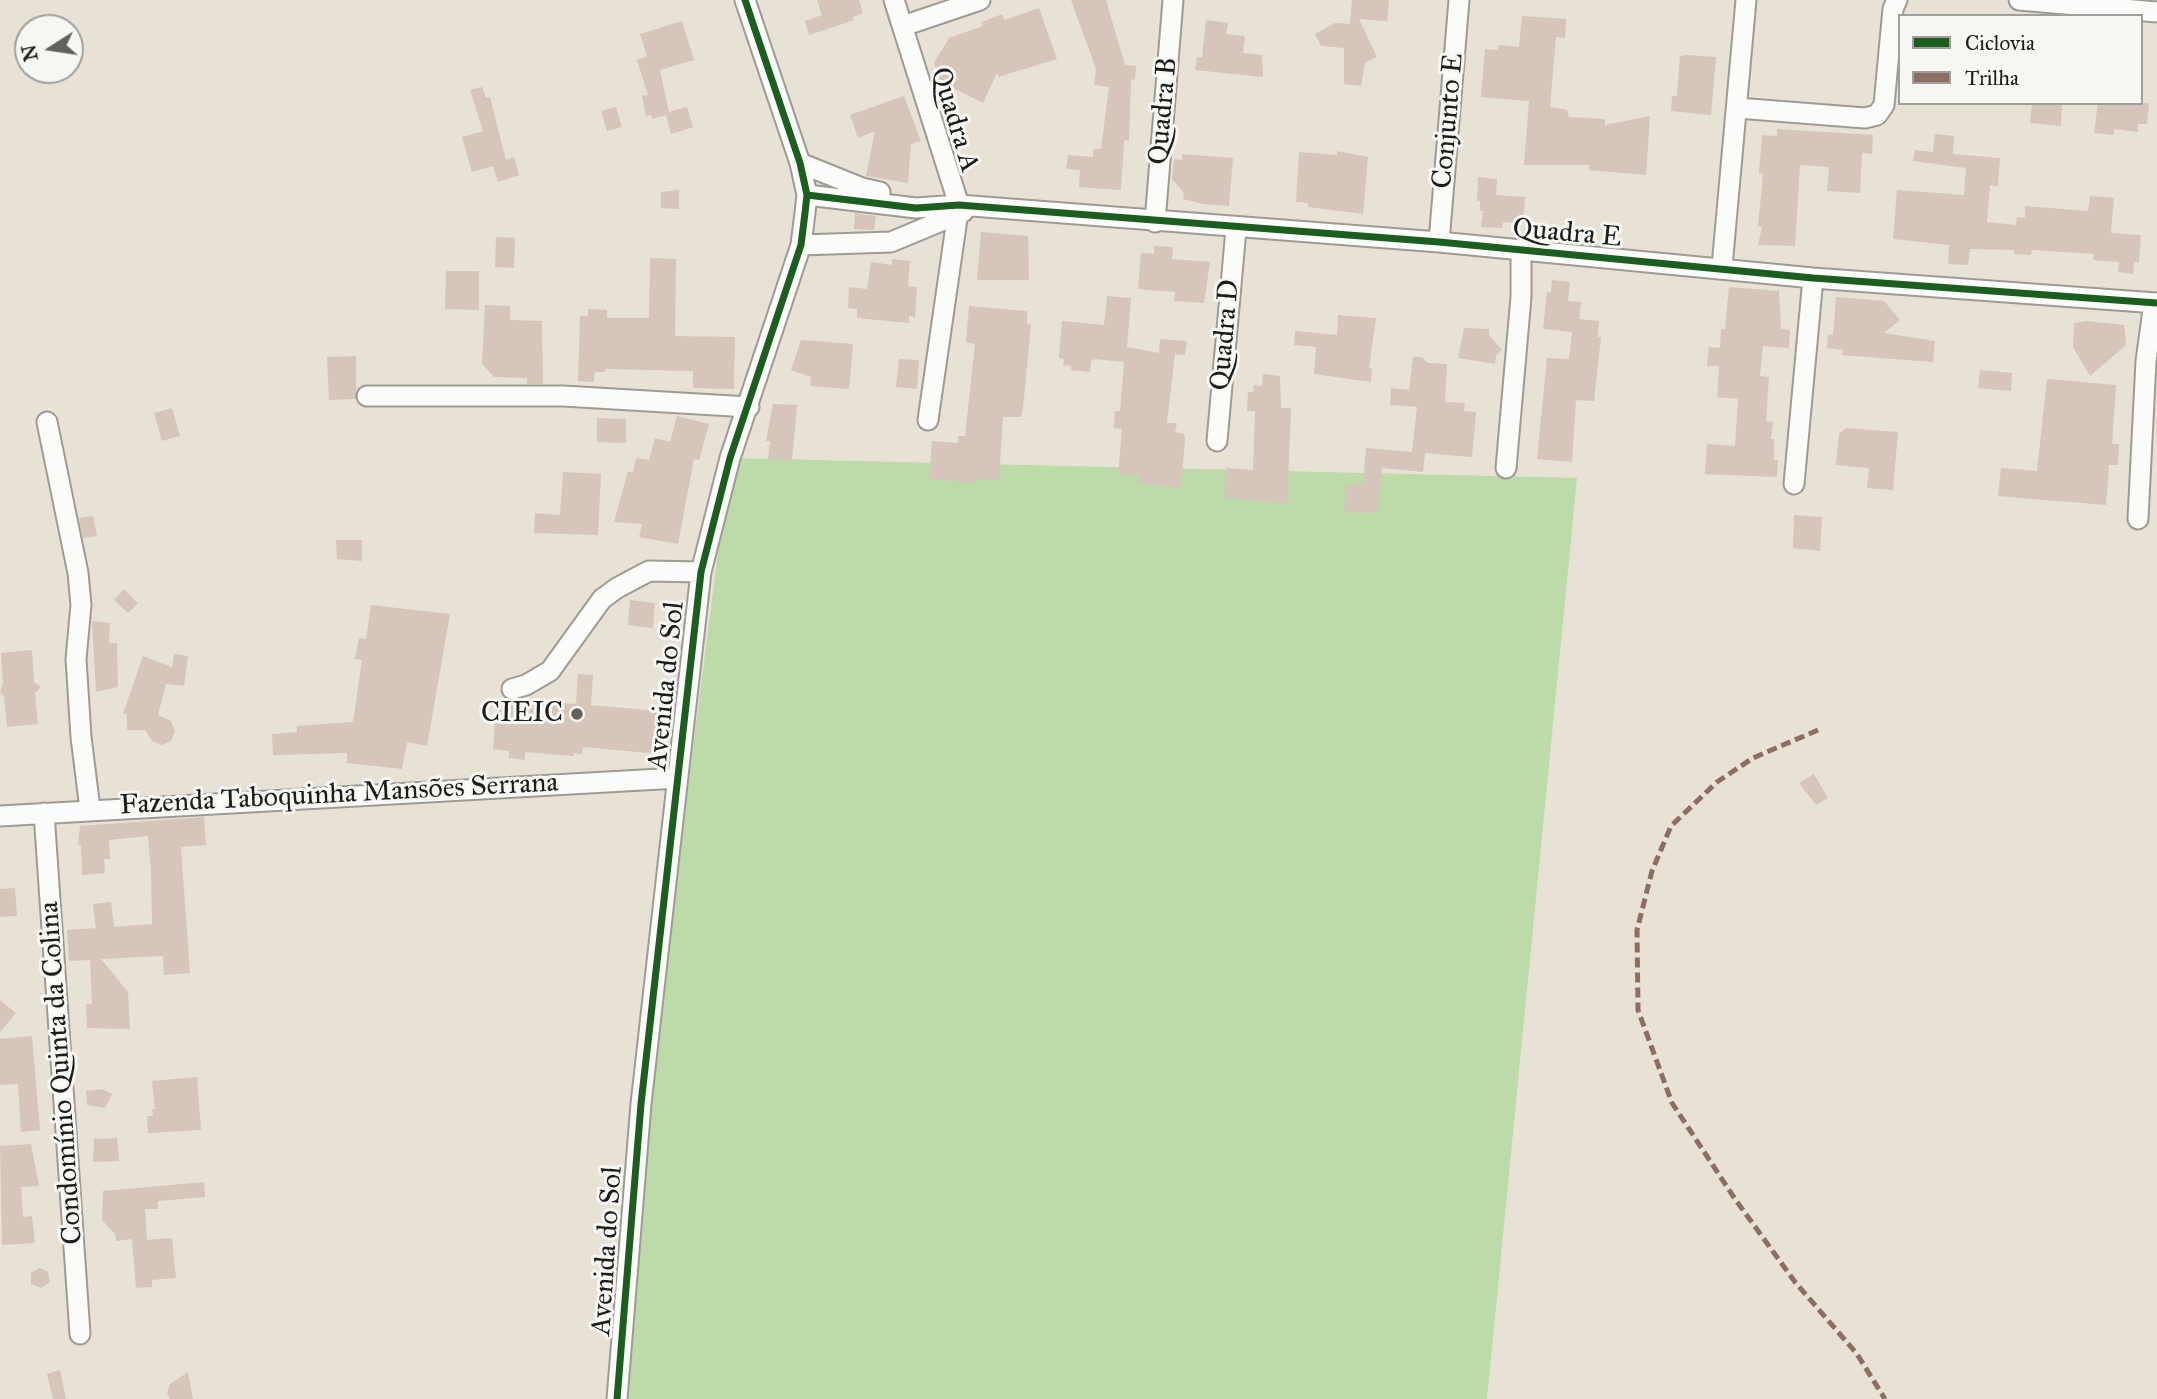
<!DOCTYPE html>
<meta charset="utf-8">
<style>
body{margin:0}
#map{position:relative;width:2157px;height:1399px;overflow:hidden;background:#e7e2d5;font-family:"IM FELL Great Primer",serif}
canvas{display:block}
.legend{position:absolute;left:1898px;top:14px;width:245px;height:91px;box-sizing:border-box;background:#f6f6f2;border:2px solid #9f9f9c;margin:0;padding:9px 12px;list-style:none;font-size:21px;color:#1c1c1c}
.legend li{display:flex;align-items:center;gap:14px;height:35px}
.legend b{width:35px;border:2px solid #9f9f9c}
.north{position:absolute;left:14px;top:14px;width:70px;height:70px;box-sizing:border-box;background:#f6f6f2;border:2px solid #9f9f9c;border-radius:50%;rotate:258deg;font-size:19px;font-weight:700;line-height:28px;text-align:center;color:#1c1c1c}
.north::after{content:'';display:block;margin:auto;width:24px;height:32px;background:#63615d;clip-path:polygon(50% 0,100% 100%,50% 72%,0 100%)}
</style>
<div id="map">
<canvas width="2157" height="1399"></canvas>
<ul class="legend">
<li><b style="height:9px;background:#1b5e20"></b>Ciclovia</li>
<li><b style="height:9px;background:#8d6e63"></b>Trilha</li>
</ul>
<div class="north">N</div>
</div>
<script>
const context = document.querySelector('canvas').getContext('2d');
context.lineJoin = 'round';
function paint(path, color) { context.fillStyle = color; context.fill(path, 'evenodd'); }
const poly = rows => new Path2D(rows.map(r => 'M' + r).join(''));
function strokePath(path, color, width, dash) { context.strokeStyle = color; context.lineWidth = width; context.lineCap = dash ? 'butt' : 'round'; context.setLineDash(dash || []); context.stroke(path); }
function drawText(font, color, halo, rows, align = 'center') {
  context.font = font + ' "IM FELL Great Primer",serif'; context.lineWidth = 6; context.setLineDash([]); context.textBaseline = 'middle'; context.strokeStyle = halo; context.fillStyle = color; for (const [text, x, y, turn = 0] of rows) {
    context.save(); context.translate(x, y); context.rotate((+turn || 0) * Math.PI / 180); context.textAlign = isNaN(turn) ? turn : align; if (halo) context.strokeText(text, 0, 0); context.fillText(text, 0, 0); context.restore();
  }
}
paint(poly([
 [730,458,1577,478,1487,1399,610,1399]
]), '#bddaa9');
paint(poly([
 [817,0,859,0,863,13,853,17,854,20,809,35,805,21,822,15],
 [1071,0,1106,0,1125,65,1136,66,1135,80,1131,79,1129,141,1124,140,1121,190,1079,187,1080,170,1066,169,1068,155,1093,157,1093,149,1101,149,1109,87,1094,85,1096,69],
 [1352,0,1389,0,1387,21,1359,19,1377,57,1365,63,1361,86,1344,84,1344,48,1321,46,1315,34,1335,23,1350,24],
 [1039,8,1057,59,998,77,997,73,983,103,941,82,934,63,949,38,983,26,982,22,1002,14,1004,20],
 [1522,16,1566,19,1565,38,1556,37,1550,107,1567,110,1569,117,1605,119,1605,125,1650,116,1646,175,1589,170,1589,165,1524,165,1529,101,1481,97,1485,49,1498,50,1499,45,1519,47],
 [1206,20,1228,23,1226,34,1245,36,1243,53,1262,55,1263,77,1195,70,1197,57,1202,57],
 [682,21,694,60,660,70,669,112,687,107,693,127,671,134,666,115,652,119,651,115,646,116,642,96,648,95,637,60,647,56,640,34],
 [1687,55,1716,57,1711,115,1671,111,1672,96,1677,96,1680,56],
 [482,87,486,98,490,97,506,160,514,157,519,175,498,182,493,166,472,172,462,137,483,131,470,90],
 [904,96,921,141,911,144,908,183,866,176,875,131,858,138,850,115],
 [2032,103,2062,103,2061,126,2030,123],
 [2098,103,2149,103,2147,124,2138,124,2138,132,2114,129,2114,135,2094,133],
 [616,107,622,127,607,131,601,111],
 [1777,129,1873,135,1872,154,1862,153,1860,193,1827,191,1829,167,1800,165,1795,246,1758,245,1762,227,1758,226,1763,174,1759,173,1762,135,1777,136],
 [1935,134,1954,136,1953,154,2000,158,1998,186,1990,185,1987,222,2016,225,2017,217,2025,218,2025,206,2088,211,2090,196,2114,198,2111,233,2141,235,2139,262,2134,262,2133,274,2118,272,2119,262,2093,260,2094,254,2032,250,2031,255,2014,254,2014,250,1970,249,1968,265,1948,264,1949,245,1893,239,1897,190,1964,195,1966,168,1913,161,1915,150,1933,152],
 [1337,151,1368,157,1363,214,1308,207,1308,203,1296,202,1299,152,1337,155],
 [1182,154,1233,158,1229,206,1203,204,1183,199,1184,193,1172,179,1174,159,1182,160],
 [1478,177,1497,179,1496,195,1525,197,1523,224,1503,222,1502,228,1481,227,1483,211,1480,211,1480,201,1477,201],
 [679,190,679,209,661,208,661,192],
 [855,213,876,216,874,230,854,229],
 [981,232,1028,236,1029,280,977,280],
 [496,237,515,238,514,268,495,267],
 [1154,246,1173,247,1172,259,1210,262,1204,303,1174,301,1175,292,1138,289,1141,253,1154,254],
 [650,258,676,259,675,336,735,337,734,389,693,388,693,371,605,369,605,372,595,372,594,382,578,381,580,316,588,316,588,309,607,310,607,318,649,318],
 [892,259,910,261,908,286,917,287,915,317,909,316,909,323,857,318,857,309,848,308,849,287,867,289,871,262,892,265],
 [446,271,479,271,479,310,445,309],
 [1552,280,1570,282,1568,301,1581,302,1579,319,1599,321,1598,337,1601,337,1594,401,1576,400,1572,462,1537,459,1547,358,1569,359,1572,332,1543,329,1547,292,1551,292],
 [1729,287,1779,291,1781,329,1790,330,1789,348,1763,346,1760,376,1769,377,1766,421,1773,422,1771,439,1774,439,1774,460,1778,460,1777,477,1705,474,1707,444,1735,446,1738,399,1717,397,1719,366,1707,366,1709,347,1720,348,1721,329,1725,329],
 [1107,296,1131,298,1127,347,1159,353,1160,339,1187,341,1185,355,1175,354,1167,423,1177,423,1175,432,1184,434,1185,439,1181,488,1139,483,1139,475,1118,475,1122,429,1114,428,1115,411,1120,411,1124,362,1095,359,1091,361,1090,372,1071,370,1071,366,1063,365,1064,359,1059,358,1062,321,1104,325],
 [1836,297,1884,301,1900,320,1884,333,1935,341,1933,362,1842,355,1843,350,1827,348,1828,334,1833,335],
 [485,305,510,306,510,320,542,321,543,384,527,384,527,378,494,377,482,364],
 [969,306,1027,311,1027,324,1031,324,1023,408,1021,417,1003,417,999,480,976,479,975,483,929,479,932,441,958,443,958,436,965,436,975,344,966,342],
 [1338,315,1376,318,1369,368,1372,369,1371,382,1314,374,1316,347,1294,345,1295,331,1337,335],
 [2086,321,2124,325,2126,340,2125,346,2090,376,2073,347,2074,323],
 [1464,328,1489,329,1489,335,1502,350,1496,355,1495,364,1458,358],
 [801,340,853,344,849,389,810,386,811,377,791,370],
 [356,356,356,399,329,400,327,357],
 [1413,357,1422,357,1428,363,1447,364,1445,402,1465,403,1464,411,1476,412,1472,457,1412,452,1417,407,1390,405,1391,388,1409,390],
 [899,359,919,360,917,389,896,387],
 [1980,370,2012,373,2011,391,1978,388],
 [1263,374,1280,376,1281,408,1291,408,1287,504,1224,497,1226,468,1253,470,1255,411,1247,411,1248,392,1253,392,1254,385,1262,386],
 [2047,379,2116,385,2112,444,2119,444,2118,465,2109,465,2106,505,1998,496,2001,468,2037,471],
 [773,404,797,405,792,461,768,459,770,441,766,441],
 [172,408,180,436,162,441,154,413],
 [677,416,709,424,699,460,694,459,678,544,639,537,642,524,614,522,628,471,633,473,636,458,649,460,655,438,670,442],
 [597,418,626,419,626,443,597,442],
 [1846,428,1898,432,1893,490,1867,488,1869,468,1836,465,1839,434],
 [1366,448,1425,453,1423,472,1382,468,1377,513,1344,512,1346,484,1363,485],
 [563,472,601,474,598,535,534,533,535,513,560,515],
 [1794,515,1822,517,1820,551,1793,548],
 [93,516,97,536,83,538,79,518],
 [336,540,362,540,362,561,337,559],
 [124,589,138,603,128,613,114,600],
 [630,600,655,603,653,628,628,625],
 [371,605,450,614,427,746,407,742,402,769,347,763,347,753,273,755,272,734,297,732,297,726,353,722,362,660,355,659,359,638,366,639],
 [92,621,110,623,109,643,117,643,118,687,96,692],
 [32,650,34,682,41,687,35,693,38,724,7,727,4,696,0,692,3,684,1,653],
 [174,654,188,656,184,686,166,684,158,715,171,721,175,731,171,741,162,745,152,741,145,730,127,730,127,714,123,714,143,656,172,667],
 [578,674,593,675,591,705,658,711,656,727,662,727,660,754,583,747,582,754,574,753,574,756,525,752,525,760,509,758,509,751,493,749,497,698,576,704],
 [1814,774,1828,798,1816,805,1799,783],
 [204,817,206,845,181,847,190,973,164,975,163,956,101,959,128,992,130,1029,87,1028,86,1004,92,1004,90,960,69,961,67,930,96,928,93,904,111,902,114,927,152,924,151,870,148,836,109,840,110,859,104,859,105,873,82,875,81,846,78,844,80,826],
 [15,888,17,916,0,917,0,889],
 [0,1000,16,1013,0,1032],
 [32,1036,40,1130,21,1132,18,1084,0,1085,0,1039],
 [197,1077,201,1130,148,1133,147,1116,153,1116,152,1109,155,1109,152,1081],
 [102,1089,112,1094,105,1108,87,1105,86,1091],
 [117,1138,119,1161,93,1162,94,1139],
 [31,1144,39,1186,21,1187,23,1217,32,1216,35,1243,2,1245,0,1146],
 [204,1182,205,1197,158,1201,158,1209,145,1209,147,1240,172,1238,176,1278,152,1280,152,1287,136,1288,132,1239,116,1241,115,1234,102,1220,103,1191],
 [40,1268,48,1272,50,1282,41,1288,31,1284,31,1273],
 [60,1370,66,1399,53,1399,47,1374],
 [188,1372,193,1399,170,1399,167,1393,170,1384]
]), '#d5c5ba');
const minor = poly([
 [894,0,959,205,928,420],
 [2019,0,2157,12],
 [903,26,980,0],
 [1737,108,1865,118,1877,115,1884,105,1893,9,1897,0],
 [800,163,862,188,880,192],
 [807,195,916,208,959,205,1439,242,1813,278,2157,303],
 [1155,222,1173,0],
 [1439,242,1459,0],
 [801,245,891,242,963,212],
 [1722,267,1746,0],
 [367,396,563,396,749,407],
 [47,422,78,573,81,605,76,659,81,737,90,809],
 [1217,441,1236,229],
 [1506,468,1521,297,1521,252],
 [1794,484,1813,278],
 [2138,519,2146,361,2154,303],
 [512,689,526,685,550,671,602,599,617,588,649,571,701,572],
 [44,813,80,1334],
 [0,816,678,778],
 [617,1399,641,1104,701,572,730,458,801,245,805,213,807,195,800,163,745,0]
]);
strokePath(minor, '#9e9b94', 23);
strokePath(minor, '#fbfbf9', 19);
strokePath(poly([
 [1818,730,1753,758,1717,782,1671,826,1652,871,1637,930,1638,1010,1672,1103,1735,1199,1795,1282,1857,1354,1885,1399]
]), '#8d6e63', 5, [10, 5]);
strokePath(poly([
 [807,195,916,208,959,205,1439,242,1813,278,2157,303],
 [617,1399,641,1104,701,572,730,458,801,245,805,213,807,195,800,163,745,0]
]), '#1b5e20', 7);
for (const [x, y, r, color] of [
 [577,714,7,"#63615d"]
]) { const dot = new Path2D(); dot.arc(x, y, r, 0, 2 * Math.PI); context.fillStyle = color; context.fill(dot); strokePath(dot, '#f6f6f2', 2.5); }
drawText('28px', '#1c1c1c', '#f6f6f2', [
 ["Quadra B",1164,111,-85],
 ["Quadra A",954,120,73],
 ["Conjunto E",1449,121,-85],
 ["Quadra E",1567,234,5],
 ["Quadra D",1226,335,-85],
 ["Avenida do Sol",667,686,-84],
 ["Fazenda Taboquinha Mansões Serrana",339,795,-3],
 ["Condomínio Quinta da Colina",62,1073,-94],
 ["Avenida do Sol",608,1251,-86]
]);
drawText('28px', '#1c1c1c', '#f6f6f2', [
 ["CIEIC",563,714]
], 'right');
</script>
